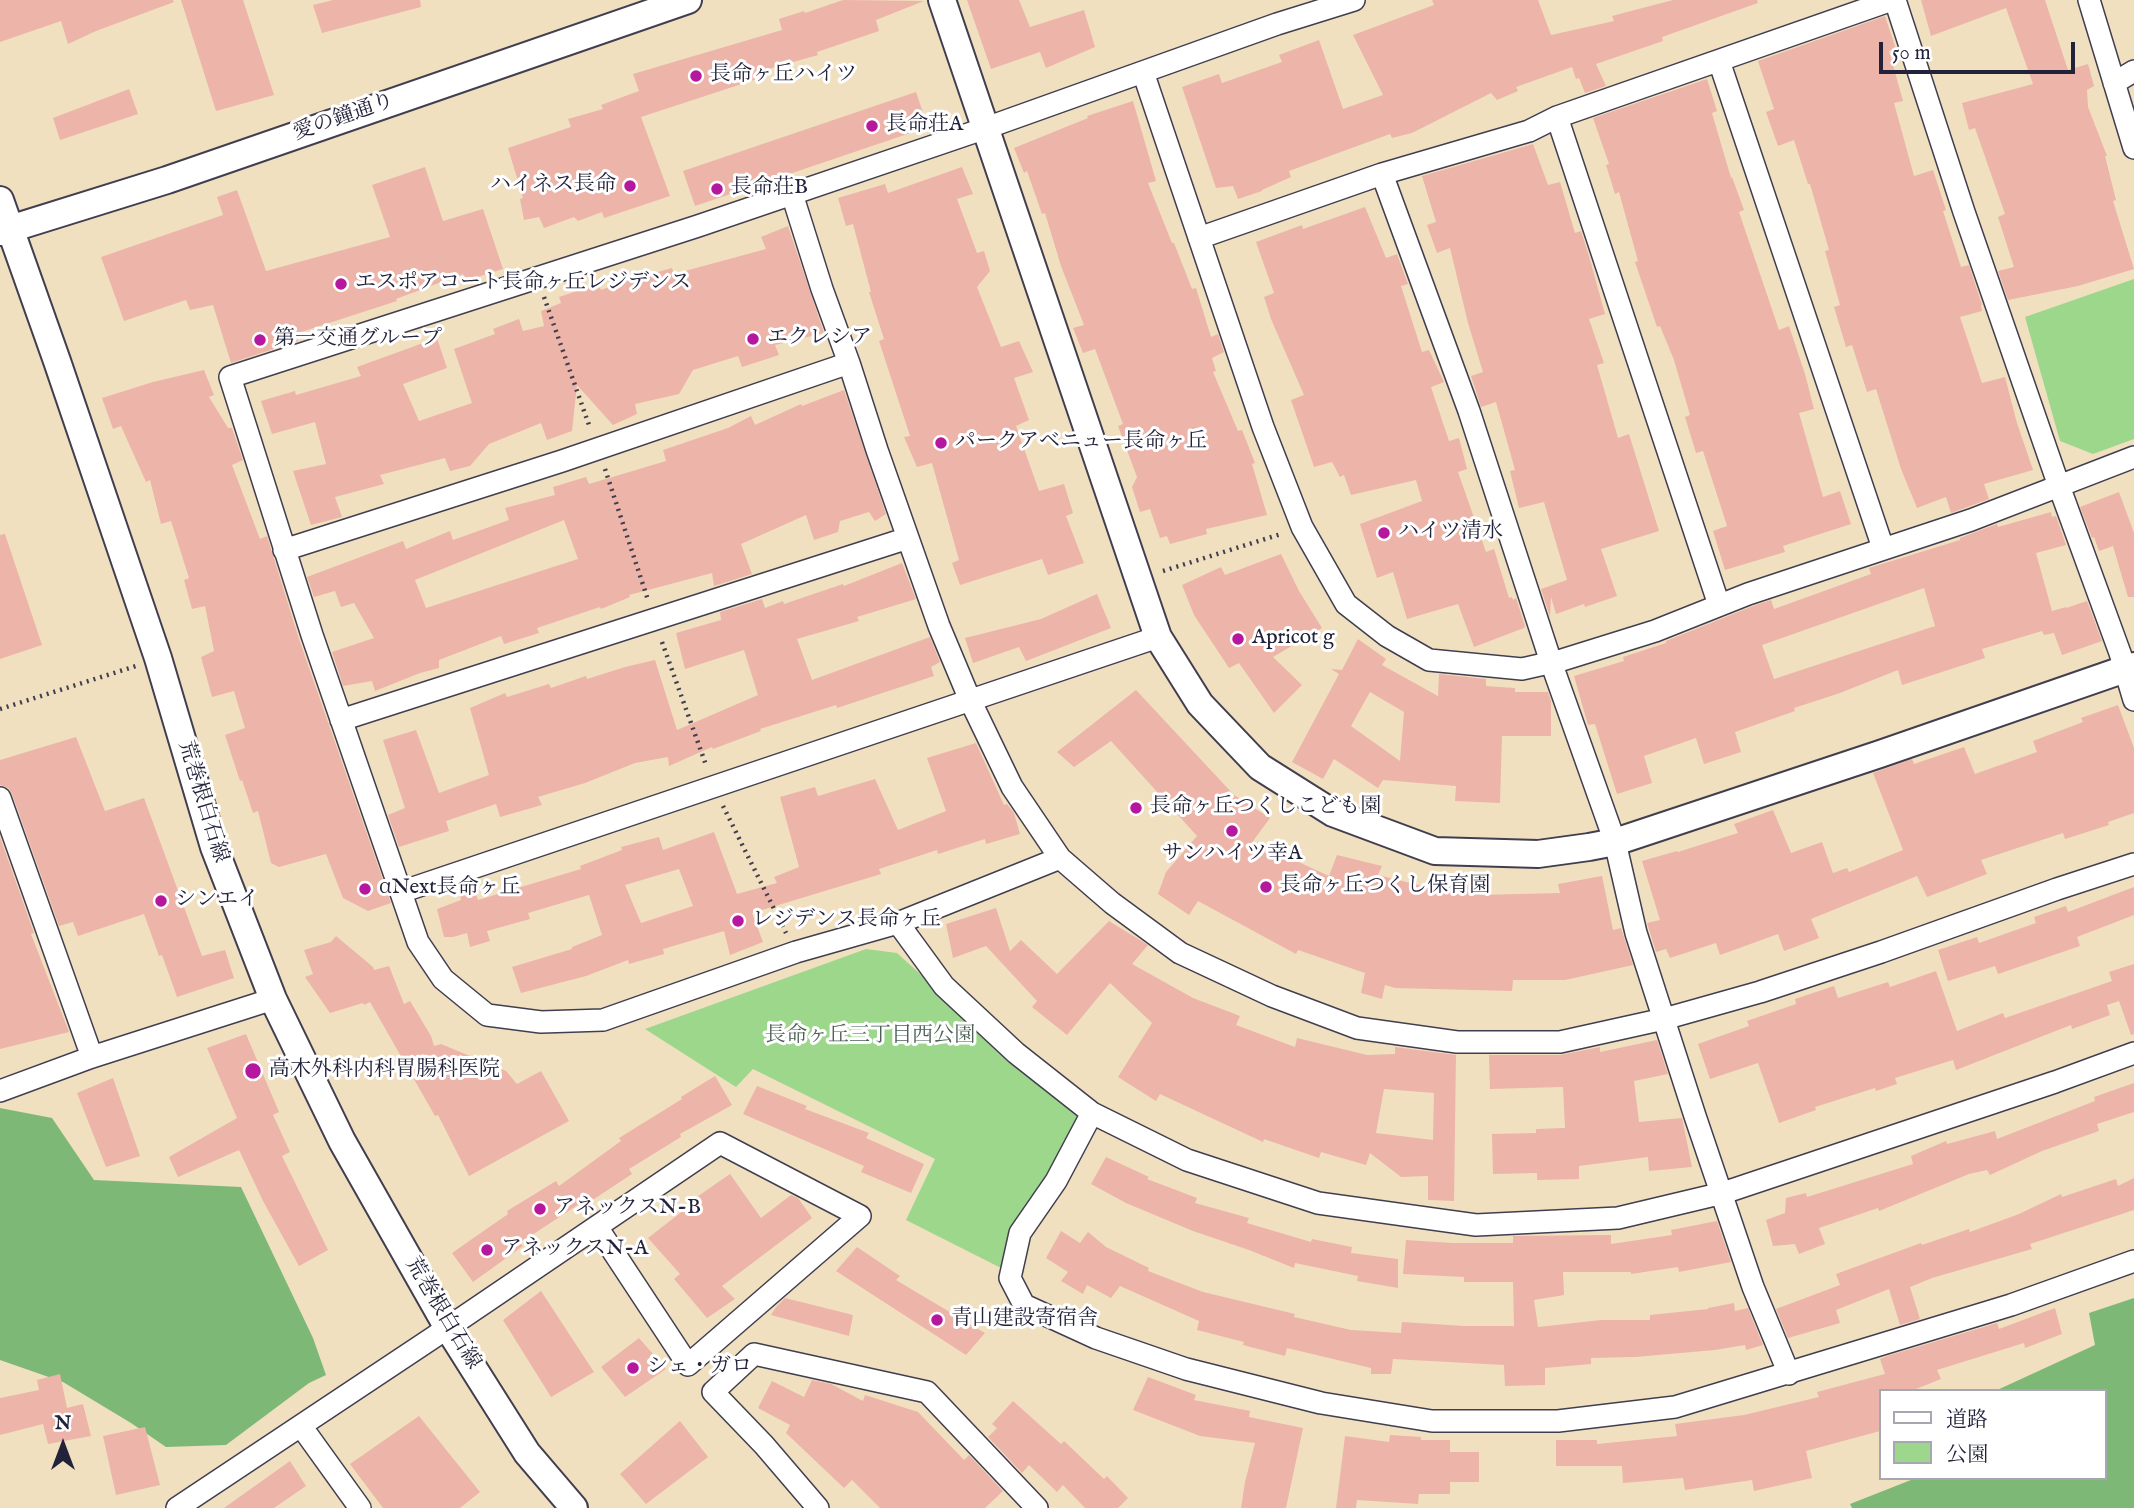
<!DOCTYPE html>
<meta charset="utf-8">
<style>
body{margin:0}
#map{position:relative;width:2134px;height:1508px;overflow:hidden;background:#f0e0c0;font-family:"IM FELL English","Noto Serif JP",serif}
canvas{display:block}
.legend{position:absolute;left:1879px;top:1389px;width:228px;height:91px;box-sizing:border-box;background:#fff;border:2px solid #a7a7b1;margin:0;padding:9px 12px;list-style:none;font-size:21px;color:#22223b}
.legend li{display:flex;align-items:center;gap:14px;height:35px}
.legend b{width:35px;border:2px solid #a7a7b1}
.north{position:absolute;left:28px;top:1410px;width:70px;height:70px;-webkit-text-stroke:5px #fff;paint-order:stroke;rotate:0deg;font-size:19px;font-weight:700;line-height:28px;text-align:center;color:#22223b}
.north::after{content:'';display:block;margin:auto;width:24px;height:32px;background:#22223b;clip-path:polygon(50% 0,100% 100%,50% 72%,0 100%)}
.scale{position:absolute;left:1879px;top:42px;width:196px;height:32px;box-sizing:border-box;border:4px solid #22223b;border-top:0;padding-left:9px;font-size:21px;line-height:24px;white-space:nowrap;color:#22223b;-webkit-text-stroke:5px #fff;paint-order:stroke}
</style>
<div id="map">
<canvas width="2134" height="1508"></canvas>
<ul class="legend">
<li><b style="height:9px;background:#fff"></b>道路</li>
<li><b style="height:19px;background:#9cd78b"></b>公園</li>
</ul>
<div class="north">N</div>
<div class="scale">50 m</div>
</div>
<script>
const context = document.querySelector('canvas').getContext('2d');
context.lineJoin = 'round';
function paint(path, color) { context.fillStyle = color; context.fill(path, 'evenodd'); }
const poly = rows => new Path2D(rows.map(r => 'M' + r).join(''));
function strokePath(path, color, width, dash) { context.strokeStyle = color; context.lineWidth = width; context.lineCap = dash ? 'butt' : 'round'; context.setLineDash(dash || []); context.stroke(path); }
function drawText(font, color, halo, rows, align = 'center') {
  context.font = font + ' "IM FELL English","Noto Serif JP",serif'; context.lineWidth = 6; context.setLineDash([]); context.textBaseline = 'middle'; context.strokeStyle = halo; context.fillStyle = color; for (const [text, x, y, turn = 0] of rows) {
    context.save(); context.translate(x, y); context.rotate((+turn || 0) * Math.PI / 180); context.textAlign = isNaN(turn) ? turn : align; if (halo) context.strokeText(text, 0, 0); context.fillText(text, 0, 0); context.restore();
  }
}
paint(poly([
 [2134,279,2134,439,2093,454,2060,441,2025,317],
 [866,949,897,953,1078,1117,1071,1136,1005,1270,906,1220,935,1159,753,1069,736,1087,645,1029]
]), '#9cd78b');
paint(poly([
 [0,1108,52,1118,94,1180,241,1187,313,1338,326,1375,309,1383,226,1445,166,1447,131,1423,63,1382,0,1360],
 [2134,1298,2134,1508,1852,1508,1850,1504,1916,1478,2104,1478,2104,1391,1995,1391,2095,1345,2089,1313]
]), '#7db877');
paint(poly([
 [0,0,173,0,174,2,96,31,68,44,61,21,0,42],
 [181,0,243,0,274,95,216,111],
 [333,0,420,0,421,7,322,33,313,5],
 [843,0,924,1,876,20,879,31,817,52,818,55,758,72,760,78,641,117,670,196,604,218,602,212,578,221,574,217,544,228,539,217,524,220,520,199,523,198,508,148,571,127,568,119,603,109,601,105,639,91,633,74,782,30,779,19,804,11,805,13],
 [967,0,1019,0,1030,27,1084,10,1095,47,1046,68,1040,52,991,69],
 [1432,0,1538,0,1551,35,1614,21,1612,16,1673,0,1757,0,1758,3,1662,37,1663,41,1596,64,1606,86,1585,93,1579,78,1576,79,1572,67,1516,87,1518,91,1497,100,1491,93,1412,133,1392,138,1390,134,1289,171,1291,177,1262,190,1262,191,1238,199,1233,186,1216,188,1182,87,1219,74,1222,83,1282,62,1279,55,1319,40,1343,109,1383,95,1353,35,1434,5],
 [1921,0,2045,0,2068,70,2088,64,2094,86,2087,90,2088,107,2107,156,2105,156,2116,200,2113,201,2134,269,2078,286,2008,300,1998,271,2014,267,1998,217,2005,214,1975,128,1969,130,1962,103,2033,84,2006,8,1931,36],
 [1885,16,1896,49,1889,51,1903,101,1894,103,1914,176,1933,170,1946,210,1943,211,1961,267,1969,265,1982,305,1981,305,1982,311,1960,317,1982,383,2005,377,2017,423,2033,470,1984,484,1989,499,1951,513,1946,497,1917,508,1901,469,1876,389,1867,392,1852,345,1846,347,1834,307,1840,305,1825,251,1829,250,1810,184,1808,184,1794,140,1778,146,1766,112,1774,109,1758,61],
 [1707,79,1717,111,1712,113,1731,178,1732,177,1744,210,1739,212,1779,330,1789,326,1805,374,1814,409,1799,413,1823,497,1840,491,1851,524,1783,546,1785,552,1725,570,1713,531,1727,526,1703,451,1696,453,1685,417,1690,415,1674,360,1660,326,1657,327,1635,262,1638,261,1619,192,1615,194,1606,165,1609,164,1593,118],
 [129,89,138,114,60,140,53,118],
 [916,92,928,127,695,206,683,171],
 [1133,101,1156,181,1148,183,1172,243,1174,243,1192,289,1196,288,1211,337,1218,334,1224,352,1212,358,1216,371,1213,372,1238,431,1242,430,1255,463,1252,464,1267,515,1206,529,1207,534,1170,544,1167,536,1160,538,1150,509,1140,512,1132,487,1137,477,1118,426,1123,424,1095,349,1083,353,1073,328,1084,325,1061,266,1045,213,1042,214,1027,171,1024,173,1014,148,1088,118,1087,116],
 [1533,144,1548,185,1560,182,1575,233,1581,231,1589,256,1605,314,1589,319,1604,363,1597,365,1618,438,1629,434,1659,531,1601,549,1617,596,1585,607,1584,604,1556,614,1551,597,1550,617,1541,589,1567,580,1544,502,1519,508,1510,471,1515,470,1496,402,1481,407,1471,376,1483,372,1468,323,1450,248,1437,253,1427,225,1436,222,1422,176],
 [425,167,443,221,483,209,503,269,465,281,463,274,396,299,397,301,295,334,298,341,231,363,213,305,190,310,186,300,124,321,101,257,223,215,217,197,237,190,266,271,390,237,372,185],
 [962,167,973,194,957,199,977,253,984,251,990,271,977,287,1001,347,1019,341,1033,372,1014,378,1029,420,1016,426,1039,491,1064,484,1073,513,1066,516,1084,563,1048,575,1042,559,960,585,952,563,959,560,932,463,917,467,904,437,910,436,879,341,884,339,869,292,871,292,853,224,846,226,838,198,885,184,888,193],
 [1365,207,1386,258,1397,254,1408,284,1401,286,1422,352,1429,350,1444,382,1431,387,1449,441,1459,438,1467,469,1458,472,1486,552,1494,549,1509,598,1512,597,1513,600,1516,598,1525,626,1524,628,1474,647,1458,604,1407,619,1393,572,1377,578,1360,524,1422,501,1416,480,1351,495,1344,475,1340,477,1332,462,1314,467,1291,400,1304,395,1271,319,1264,297,1274,293,1256,242,1302,225,1303,229],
 [788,226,824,333,775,345,779,355,742,367,738,356,693,370,679,394,635,404,637,414,613,425,577,385,572,431,547,440,541,423,489,444,470,466,450,471,445,458,380,475,384,484,335,497,342,517,311,525,293,471,326,464,315,422,272,434,261,401,295,391,296,395,361,376,357,367,437,338,447,368,403,384,419,421,472,403,454,349,495,334,493,329,519,319,523,331,544,326,541,311,561,303,559,297,598,284,601,290,646,274,647,275,672,268,674,274,766,249,761,237],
 [204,370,214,395,209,397,228,428,232,428,243,460,232,465,260,539,267,536,299,639,391,903,368,911,343,898,326,854,279,867,271,863,258,811,253,813,242,780,240,781,225,735,245,728,234,691,212,697,201,657,214,651,205,606,192,609,184,580,189,578,171,521,161,524,150,480,146,482,121,426,113,429,102,398,153,382],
 [844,390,886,514,875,521,869,512,840,521,838,532,814,540,806,515,741,544,752,574,714,586,712,573,629,595,630,597,601,609,600,607,537,628,539,633,504,644,501,636,439,660,439,668,420,673,375,691,372,681,343,686,332,652,374,638,354,603,341,607,335,591,314,597,307,577,403,541,406,549,450,531,453,540,509,520,505,508,555,495,553,487,586,477,589,484,666,461,663,450,728,428,751,416,755,425,801,404,802,406],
 [564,520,578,559,426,608,415,580],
 [2119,492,2134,533,2134,597,2128,597,2113,546,2099,551,2094,537,2092,538,2080,507],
 [2051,512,2052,517,2056,516,2066,545,2036,553,2052,611,2066,607,2066,608,2087,601,2102,641,2062,655,2054,633,2044,635,2042,631,1982,649,1985,658,1902,685,1898,670,1840,693,1794,708,1795,711,1735,732,1741,752,1704,764,1696,738,1644,756,1652,783,1617,794,1595,724,1588,725,1574,676,1624,661,1623,657,1666,643,1666,641,1753,606,1771,600,1774,609,1871,574,1869,568,1960,540,1960,538,1997,524,1998,527],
 [1924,588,1935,626,1774,679,1762,645],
 [5,534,42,645,0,659,0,535],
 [1281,554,1299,591,1322,628,1273,657,1302,685,1274,713,1239,663,1229,668,1194,615,1182,585,1221,567,1225,575],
 [902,563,916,599,857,617,859,621,797,639,812,680,930,637,940,662,931,667,934,676,837,708,836,705,760,729,761,731,713,749,712,747,669,766,668,757,635,763,585,783,538,797,542,805,500,817,496,804,446,821,449,831,399,847,388,815,405,808,383,740,416,730,439,793,489,775,470,708,505,693,507,697,549,684,551,688,586,676,587,679,625,667,655,660,677,730,758,695,744,650,685,669,676,633,721,620,720,612,762,599,765,608,783,601,784,604,843,584,844,586],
 [1097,594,1111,628,1026,661,1019,647,973,663,965,638,1041,619],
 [1358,639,1386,659,1382,665,1438,696,1439,674,1486,679,1486,686,1515,688,1515,692,1548,692,1551,701,1551,736,1502,736,1500,803,1455,801,1456,786,1383,780,1378,788,1334,759,1323,779,1292,762,1339,674,1331,669,1342,670],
 [1370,692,1404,712,1400,761,1351,726],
 [1136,690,1234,795,1270,818,1253,841,1329,876,1337,855,1382,866,1378,875,1430,888,1431,877,1481,878,1480,895,1560,893,1558,884,1602,876,1613,930,1621,928,1633,965,1565,980,1513,980,1512,991,1395,988,1385,985,1382,999,1361,993,1365,973,1298,950,1296,954,1198,901,1189,915,1158,894,1166,872,1197,836,1111,741,1074,767,1057,752],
 [2118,705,2134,748,2134,813,2108,822,2109,825,2065,839,2063,833,1981,860,1987,874,1927,897,1917,876,1811,919,1819,938,1784,951,1778,934,1720,955,1716,943,1670,958,1666,949,1656,952,1647,923,1660,920,1642,861,1677,851,1678,852,1738,833,1734,824,1773,810,1791,853,1822,842,1833,873,1847,868,1849,872,1903,850,1873,773,1912,759,1914,764,1964,747,1975,774,2037,752,2033,741,2083,722,2081,718],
 [76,737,105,811,144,798,202,956,225,950,234,978,177,997,162,955,159,956,144,914,78,936,73,922,59,926,12,794,8,788,0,785,0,760],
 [976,743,1004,805,1007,804,1014,813,1020,834,986,844,985,839,938,854,937,850,879,869,881,874,752,913,763,942,730,955,724,931,663,949,664,954,629,964,628,960,586,976,521,993,512,967,572,949,572,947,602,935,589,895,528,913,530,919,487,931,490,941,470,947,467,933,453,937,444,937,437,909,461,900,458,887,472,882,478,900,581,869,580,866,622,850,621,847,659,837,663,850,714,832,737,894,777,883,774,877,799,867,780,797,815,787,818,796,875,779,898,830,946,811,927,758],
 [679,869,693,906,641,923,625,885],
 [0,837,34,933,31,934,69,1032,0,1049],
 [2134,887,2134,915,2077,937,2080,946,1998,974,1995,966,1948,981,1938,950,1977,937,1979,943,2036,923,2034,917,2066,906,2068,912],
 [996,908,1010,951,1021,940,1057,974,1109,921,1148,945,1132,964,1193,998,1240,1016,1236,1025,1295,1047,1297,1038,1367,1055,1395,1054,1395,1047,1456,1055,1454,1201,1428,1200,1428,1176,1401,1177,1370,1153,1366,1165,1321,1152,1319,1158,1264,1139,1263,1142,1160,1094,1156,1101,1118,1077,1152,1023,1110,983,1067,1035,1032,1007,1037,1001,986,946,953,958,946,924],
 [1384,1089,1434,1093,1433,1140,1376,1133],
 [336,936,373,967,374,970,389,966,404,1004,410,1001,431,1036,434,1046,441,1044,506,1071,517,1084,541,1071,569,1121,469,1176,438,1115,435,1116,370,1002,364,1005,363,1003,330,1013,305,977,313,974,304,950,331,942],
 [2134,964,2134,1034,2131,1035,2119,1001,2107,1005,2110,1015,2072,1029,2071,1025,1956,1070,1953,1060,1895,1078,1897,1084,1876,1091,1875,1088,1815,1107,1816,1110,1779,1123,1758,1063,1710,1079,1698,1044,1749,1026,1747,1021,1796,1004,1795,999,1834,986,1838,998,1888,982,1890,987,1936,971,1957,1031,2003,1013,2005,1018,2112,981,2109,972],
 [246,1034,279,1112,273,1115,290,1152,282,1156,328,1250,299,1266,263,1201,239,1150,178,1177,169,1157,237,1118,207,1048],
 [1657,1040,1668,1074,1634,1081,1639,1122,1682,1118,1692,1167,1649,1171,1648,1157,1579,1166,1579,1179,1537,1180,1537,1173,1493,1174,1492,1134,1536,1133,1536,1129,1565,1128,1563,1087,1490,1089,1489,1055,1560,1055,1600,1047,1600,1052],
 [715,1076,732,1105,680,1134,681,1137,629,1169,632,1174,588,1203,585,1200,520,1243,523,1246,473,1282,452,1253,508,1214,507,1211,556,1181,559,1186,621,1141,619,1138,682,1099,681,1097],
 [113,1078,140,1156,106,1167,77,1093],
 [2134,1083,2134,1112,2097,1124,2099,1131,2042,1151,1990,1175,1987,1170,1969,1174,1879,1211,1878,1208,1819,1228,1825,1244,1799,1254,1795,1244,1773,1246,1766,1220,1785,1213,1786,1198,1806,1193,1807,1197,1913,1164,1911,1156,1946,1141,1947,1144,1995,1131,1997,1139,2095,1101,2094,1097],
 [757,1086,807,1106,805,1109,869,1133,866,1138,924,1164,911,1193,861,1172,864,1166,743,1114],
 [1106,1157,1149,1177,1147,1179,1197,1198,1195,1203,1249,1218,1247,1223,1311,1242,1312,1239,1352,1247,1351,1253,1398,1259,1398,1288,1357,1281,1358,1276,1295,1263,1294,1268,1249,1250,1193,1231,1126,1203,1091,1184],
 [730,1174,761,1218,791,1195,798,1198,812,1218,722,1286,735,1299,707,1318,674,1279,680,1274,648,1238,693,1203,691,1201],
 [2134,1178,2134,1210,2030,1244,2032,1249,1932,1278,1910,1287,1920,1319,1900,1325,1889,1289,1836,1310,1840,1323,1788,1338,1776,1309,1840,1285,1836,1274,1921,1243,1922,1245,1969,1229,1970,1232,2019,1214,2061,1194,2062,1197,2116,1179,2118,1186],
 [1717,1221,1731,1262,1679,1272,1678,1267,1631,1274,1631,1272,1563,1272,1564,1295,1534,1300,1538,1327,1601,1320,1650,1320,1650,1315,1708,1309,1708,1308,1734,1303,1735,1311,1748,1308,1763,1345,1746,1350,1745,1345,1715,1350,1635,1357,1591,1358,1591,1364,1545,1368,1545,1385,1505,1386,1504,1365,1393,1359,1391,1374,1371,1374,1371,1368,1287,1348,1285,1356,1243,1345,1244,1342,1197,1330,1199,1321,1120,1286,1111,1298,1087,1285,1083,1294,1061,1281,1068,1272,1046,1258,1061,1231,1080,1243,1088,1232,1106,1247,1149,1268,1148,1271,1203,1292,1295,1314,1294,1317,1351,1330,1401,1333,1402,1322,1465,1326,1514,1326,1513,1282,1464,1282,1464,1277,1403,1274,1406,1240,1453,1243,1513,1243,1513,1236,1611,1235,1611,1244,1672,1235,1671,1230],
 [857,1247,900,1276,896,1280,985,1333,966,1355,836,1271],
 [541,1291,594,1372,551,1397,503,1320],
 [785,1298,853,1315,849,1336,771,1315,776,1307],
 [2055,1308,2062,1334,2025,1348,2024,1343,1937,1370,1941,1379,1911,1391,1880,1391,1880,1431,1806,1451,1812,1478,1754,1491,1752,1480,1685,1490,1683,1478,1623,1483,1622,1466,1556,1466,1556,1440,1597,1440,1597,1444,1677,1436,1675,1424,1744,1415,1819,1397,1817,1392,1885,1374,1880,1359,1887,1356,1997,1323,1999,1329],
 [639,1338,666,1369,625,1397,601,1367],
 [60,1374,67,1408,83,1404,91,1436,48,1444,43,1424,0,1435,0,1398,39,1390,37,1380],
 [1148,1377,1196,1395,1194,1400,1250,1411,1249,1417,1303,1428,1286,1508,1241,1508,1245,1482,1255,1443,1200,1436,1133,1410],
 [812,1380,831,1384,863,1401,865,1395,918,1412,964,1460,969,1455,1003,1491,985,1508,880,1508,852,1480,844,1488,786,1433,790,1425,758,1408,772,1381,804,1397],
 [1013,1401,1061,1444,1064,1441,1104,1479,1107,1476,1128,1498,1118,1508,1085,1508,1063,1485,1057,1492,1029,1465,1022,1473,988,1437,997,1428,992,1424],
 [419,1416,480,1492,460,1508,383,1508,350,1464],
 [680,1421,708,1457,646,1504,620,1474],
 [145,1427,160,1485,116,1495,103,1436],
 [1390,1435,1421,1437,1421,1440,1450,1440,1450,1452,1479,1452,1479,1482,1450,1482,1450,1494,1419,1494,1418,1504,1357,1500,1356,1508,1336,1508,1345,1436,1389,1442],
 [290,1461,306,1486,274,1508,224,1508]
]), '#edb4a9');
const minor = poly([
 [1895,0,1964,212,2059,486,2120,653,2134,700],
 [2089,0,2134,148],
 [1719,61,1883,548],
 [1143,72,1263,427,1302,527,1346,604,1387,636,1429,660,1522,669,1562,660,1655,631,1748,594,1971,520,2134,457],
 [2114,83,2134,71],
 [1557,117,1719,605],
 [1382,174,1469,411,1551,662,1615,842,1636,933,1695,1116,1753,1287,1789,1374],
 [792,194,822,289,849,363,877,450,939,626,970,700,1012,787,1060,858,1112,903,1180,953,1272,996,1357,1028,1457,1042,1560,1042,1664,1019,1760,992,1881,952,2057,889,2134,864],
 [1199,238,1382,174,1529,131,1557,117,1892,0],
 [284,550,562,461,849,363],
 [341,720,908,538],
 [0,798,92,1057],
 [1060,858,898,923,796,952,603,1020,541,1022,487,1015,443,979,418,942,312,635,230,377,698,226,986,128,1277,24,1354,0],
 [401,892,1158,637],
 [898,923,944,986,1016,1053,1092,1113,1187,1160,1318,1203,1476,1225,1618,1218,1723,1193,2055,1082,2134,1053],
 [0,1091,92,1057,273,999],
 [1092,1113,1056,1181,1020,1233,1010,1278,1024,1305,1096,1338,1186,1369,1321,1403,1432,1421,1558,1421,1675,1407,2011,1305,2134,1261],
 [301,1426,360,1508],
 [177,1508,434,1337,720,1143,860,1216,688,1365,597,1227],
 [818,1508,764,1445,713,1392,754,1354,927,1392,1037,1508]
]);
const tertiary = poly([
 [942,0,1158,637,1200,704,1260,767,1333,813,1435,851,1538,854,1589,847,1615,842,1880,754,2134,666],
 [0,200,57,361,158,658,214,847,273,999,342,1141,448,1328,527,1453,574,1508],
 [0,232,167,180,688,0]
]);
strokePath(minor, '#413e4f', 24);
strokePath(tertiary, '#413e4f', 30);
strokePath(poly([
 [544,297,590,428],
 [605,469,648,600],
 [1163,571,1281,534],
 [662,642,706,765],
 [0,709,136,666],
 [723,806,786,933]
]), '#413e4f', 4.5, [2, 5]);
strokePath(minor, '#fff', 21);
strokePath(tertiary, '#fff', 26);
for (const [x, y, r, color] of [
 [696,76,7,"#b5179e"],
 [872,126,7,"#b5179e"],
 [630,186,7,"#b5179e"],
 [717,189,7,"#b5179e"],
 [341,284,7,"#b5179e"],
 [753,339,7,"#b5179e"],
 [260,340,7,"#b5179e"],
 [941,443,7,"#b5179e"],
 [1384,533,7,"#b5179e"],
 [1238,639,7,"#b5179e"],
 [1136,808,7,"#b5179e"],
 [1232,831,7,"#b5179e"],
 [1266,887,7,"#b5179e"],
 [365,889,7,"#b5179e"],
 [161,901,7,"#b5179e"],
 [738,921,7,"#b5179e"],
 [253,1071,9,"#b5179e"],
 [540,1209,7,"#b5179e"],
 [487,1250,7,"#b5179e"],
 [937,1320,7,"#b5179e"],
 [633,1368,7,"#b5179e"]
]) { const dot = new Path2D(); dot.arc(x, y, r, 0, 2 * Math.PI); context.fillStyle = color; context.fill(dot); strokePath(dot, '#fff', 2.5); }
drawText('21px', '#22223b', '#fff', [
 ["長命ヶ丘ハイツ",710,76],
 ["長命荘A",886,126],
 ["ハイネス長命",616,186,"right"],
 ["長命荘B",731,189],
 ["エスポアコート長命ヶ丘レジデンス",355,284],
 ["エクレシア",767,339],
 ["第一交通グループ",274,340],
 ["パークアベニュー長命ヶ丘",955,443],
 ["ハイツ清水",1398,533],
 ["Apricot g",1252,639],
 ["長命ヶ丘つくしこども園",1150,808],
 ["サンハイツ幸A",1232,855,"center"],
 ["長命ヶ丘つくし保育園",1280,887],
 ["αNext長命ヶ丘",379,889],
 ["シンエイ",175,901],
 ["レジデンス長命ヶ丘",752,921],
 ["高木外科内科胃腸科医院",269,1071],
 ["アネックスN-B",554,1209],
 ["アネックスN-A",501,1250],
 ["青山建設寄宿舎",951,1320],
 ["シェ・ガロ",647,1368]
], 'left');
drawText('21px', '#22223b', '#fff', [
 ["愛の鐘通り",344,118,-19],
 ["荒巻根白石線",202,802,73],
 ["荒巻根白石線",442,1314,59]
]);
drawText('21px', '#4d6157', '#fff', [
 ["長命ヶ丘三丁目西公園",870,1037]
]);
</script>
